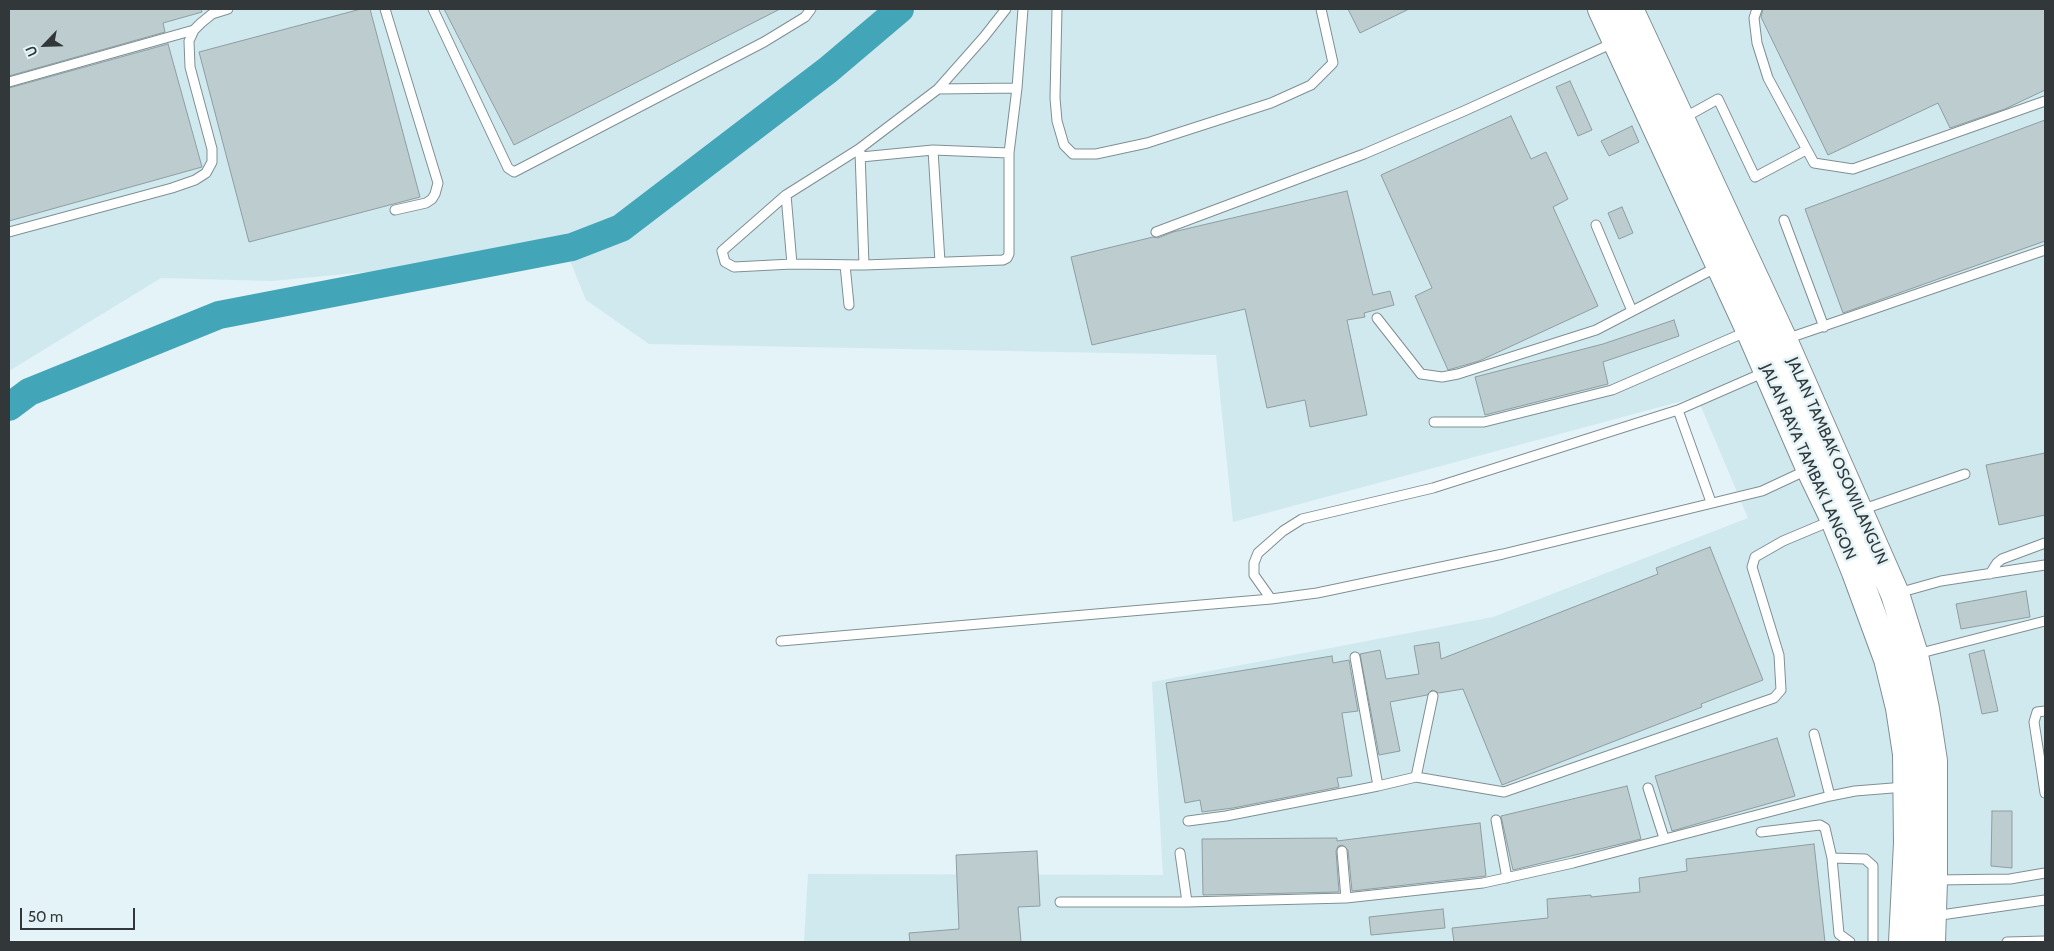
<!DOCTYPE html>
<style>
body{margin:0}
#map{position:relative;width:2054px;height:951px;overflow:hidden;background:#e3f3f7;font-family:Cabin,sans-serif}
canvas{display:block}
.frame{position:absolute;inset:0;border:10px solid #323839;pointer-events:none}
.north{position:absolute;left:20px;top:20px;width:50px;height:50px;-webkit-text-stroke:4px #e3f3f7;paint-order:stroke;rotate:246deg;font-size:14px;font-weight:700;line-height:20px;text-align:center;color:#323839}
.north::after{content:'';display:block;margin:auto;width:18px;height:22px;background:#323839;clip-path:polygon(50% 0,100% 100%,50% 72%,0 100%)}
.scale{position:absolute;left:20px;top:908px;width:115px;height:22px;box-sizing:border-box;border:2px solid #323839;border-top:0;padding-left:6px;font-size:15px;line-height:18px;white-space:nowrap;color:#323839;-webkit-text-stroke:4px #e3f3f7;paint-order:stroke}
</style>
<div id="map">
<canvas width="2054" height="951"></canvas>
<div class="frame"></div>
<div class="north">U</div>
<div class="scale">50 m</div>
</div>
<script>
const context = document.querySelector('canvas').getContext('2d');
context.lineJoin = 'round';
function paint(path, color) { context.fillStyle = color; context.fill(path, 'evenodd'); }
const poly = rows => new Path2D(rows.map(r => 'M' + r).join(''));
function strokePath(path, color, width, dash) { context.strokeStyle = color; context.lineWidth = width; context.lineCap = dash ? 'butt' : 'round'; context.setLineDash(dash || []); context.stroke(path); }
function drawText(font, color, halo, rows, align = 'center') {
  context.font = font + ' Cabin,sans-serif'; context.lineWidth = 5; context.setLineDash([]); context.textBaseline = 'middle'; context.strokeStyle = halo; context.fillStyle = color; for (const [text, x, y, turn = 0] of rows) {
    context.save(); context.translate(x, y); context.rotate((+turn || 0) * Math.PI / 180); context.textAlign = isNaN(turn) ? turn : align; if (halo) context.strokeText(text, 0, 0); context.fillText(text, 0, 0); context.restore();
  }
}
paint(poly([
 [9,9,2045,9,2045,942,804,942,808,874,1163,875,1152,682,1493,617,1748,518,1697,397,1233,522,1216,355,649,344,586,300,567,253,272,281,161,278,9,371]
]), '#cfe9ef');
strokePath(poly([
 [9,407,29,392,219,315,572,247,621,228,828,70,900,9]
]), '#43a5b8', 28);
const building = poly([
 [9,9,201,9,202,12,163,23,165,32,9,76,9,9],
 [361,9,370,9,420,197,249,242,199,52,361,9],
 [444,9,780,9,514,145,444,9],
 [1348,9,1409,9,1360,33,1348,9],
 [1763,9,2045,9,2045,90,2005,109,1950,128,1938,103,1828,155,1761,17,1763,9],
 [168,44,202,167,9,221,9,88,168,44],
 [1570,81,1592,130,1578,136,1556,87,1570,81],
 [1511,116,1531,159,1546,152,1568,199,1553,207,1598,306,1479,361,1448,370,1415,296,1432,288,1381,175,1511,116],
 [2045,120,2045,241,1843,313,1805,209,2045,120],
 [1632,126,1639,142,1609,156,1601,141,1632,126],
 [1347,191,1373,295,1390,291,1394,305,1364,313,1365,317,1347,320,1367,415,1310,427,1305,400,1267,408,1245,309,1092,345,1071,257,1153,237,1158,238,1173,232,1347,191],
 [1622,207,1633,233,1619,239,1608,213,1622,207],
 [1674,320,1679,336,1603,362,1608,384,1485,415,1475,377,1603,344,1674,320],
 [2045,453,2045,515,1999,525,1986,465,2045,453],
 [1710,547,1763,680,1701,704,1702,707,1502,785,1463,689,1439,693,1432,690,1427,695,1390,702,1400,751,1379,755,1360,654,1380,650,1386,679,1419,674,1414,646,1439,642,1441,659,1658,574,1656,568,1710,547],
 [2026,591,2030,617,1961,629,1956,604,2026,591],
 [1984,650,1998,711,1982,714,1969,654,1984,650],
 [1332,656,1333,663,1349,660,1358,711,1342,713,1352,776,1337,778,1339,787,1233,808,1202,812,1200,800,1185,803,1166,683,1332,656],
 [1777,738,1795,796,1672,831,1655,776,1777,738],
 [1627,786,1641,839,1513,870,1501,816,1627,786],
 [1992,811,2012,811,2012,868,1991,866,1992,811],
 [1480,823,1486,876,1352,891,1348,850,1342,845,1338,846,1336,851,1339,892,1203,895,1202,839,1337,838,1337,841,1480,823],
 [1814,844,1825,942,1454,942,1452,928,1548,918,1547,899,1591,895,1591,897,1640,892,1639,878,1687,871,1686,859,1814,844],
 [1037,851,1040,906,1018,907,1021,942,910,942,909,933,959,929,956,855,1037,851],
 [1443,909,1445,928,1371,935,1369,917,1443,909]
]);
paint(building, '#bccccf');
strokePath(building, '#8f9ea1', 1);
const service = poly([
 [385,9,438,183,435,194,432,199,426,203,395,210],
 [433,9,508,168,514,172,764,42,805,17,811,9],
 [1006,9,984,37,938,89,859,149,786,195,722,251,725,262,734,267,792,264,864,265,1003,260,1007,258,1009,254,1009,153,1017,88,1023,9],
 [1057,9,1055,98,1057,121,1064,145,1073,154,1096,154,1147,143,1271,103,1311,85,1333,63,1321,9],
 [1757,9,1754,18,1757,43,1768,78,1814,163,1853,169,2045,101],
 [9,82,194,30],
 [938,89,1017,88],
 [1682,119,1718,99,1755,177,1806,150],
 [933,150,940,262],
 [860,152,864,265],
 [861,157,933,150,1009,153],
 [786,195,792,264],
 [1784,220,1824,327],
 [1596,225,1632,311],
 [9,232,172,188,195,180,206,173,212,162,212,149,190,67,189,41,194,30,201,23,212,14,228,9],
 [1156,232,1364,154,1464,111,1613,43],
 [845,265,849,305],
 [1377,318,1421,374,1442,377,1458,374,1596,330,1719,266],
 [1786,339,2045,250],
 [1434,422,1484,422,1612,390,1748,331],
 [1711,502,1678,410,1765,372],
 [1861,510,1965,474],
 [1990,574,1997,563,2002,559,2045,543],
 [1898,593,1941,581,2045,565],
 [1271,599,1254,575,1254,563,1258,553,1266,546,1283,531,1302,519,1433,488,1678,410],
 [781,641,1271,599,1317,593,1503,554,1762,491,1807,470],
 [1917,654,2045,621],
 [1355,657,1378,786],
 [2045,711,2037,712,2034,722,2045,793],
 [1814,734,1830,796],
 [1416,777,1433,696],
 [1648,788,1664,838],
 [1496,820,1507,878],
 [1188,821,1226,816,1378,786,1416,777,1504,792,1774,698,1781,690,1779,655,1752,567,1755,557,1783,541,1833,520],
 [1761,832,1820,825,1825,828,1832,858,1839,934,1850,942],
 [1342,851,1346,898],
 [1180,853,1187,902],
 [1832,858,1865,859,1873,866,1873,942],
 [1936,880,2010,879,2045,873],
 [1060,902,1187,902,1346,898,1483,883,1573,863,1830,796,1855,791,1905,787],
 [1934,916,2045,900],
 [2007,942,2045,941]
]);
const trunk = poly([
 [1602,9,1750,330,1810,468,1835,520,1856,572,1888,659,1900,708,1907,754,1908,843,1903,942],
 [1629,9,1783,340,1895,594,1914,655,1925,709,1933,761,1933,880,1931,942]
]);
strokePath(service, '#808f93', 11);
strokePath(trunk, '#808f93', 30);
strokePath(service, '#fff', 9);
strokePath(trunk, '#fff', 28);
drawText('16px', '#323839', '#e3f3f7', [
 ["JALAN TAMBAK OSOWILANGUN",1837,461,66],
 ["JALAN RAYA TAMBAK LANGON",1808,462,66]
]);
</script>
